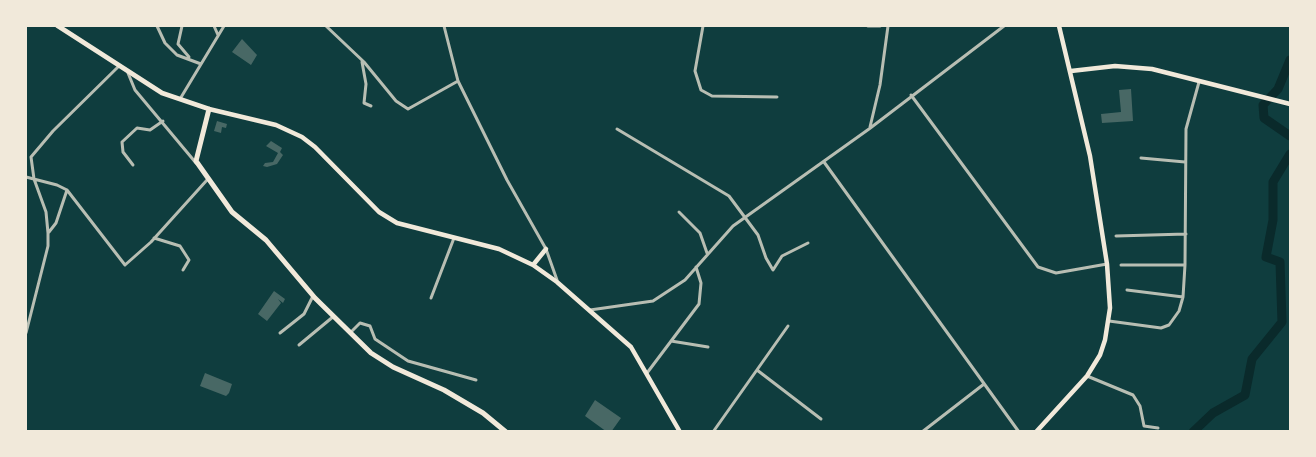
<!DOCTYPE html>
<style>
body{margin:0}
#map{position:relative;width:1316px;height:457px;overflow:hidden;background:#0f3d3e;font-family:Helvetica,sans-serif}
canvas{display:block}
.frame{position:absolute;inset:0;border:27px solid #f1e9da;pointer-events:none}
</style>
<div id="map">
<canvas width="1316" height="457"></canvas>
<div class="frame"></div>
</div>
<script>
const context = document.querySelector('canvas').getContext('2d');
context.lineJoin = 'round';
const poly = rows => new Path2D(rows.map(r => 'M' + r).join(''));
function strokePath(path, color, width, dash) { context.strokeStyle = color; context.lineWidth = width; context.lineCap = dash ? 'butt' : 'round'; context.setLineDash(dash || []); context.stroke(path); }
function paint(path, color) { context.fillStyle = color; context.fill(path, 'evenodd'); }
strokePath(poly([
 [1290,60,1278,89,1263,105,1264,118,1290,136],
 [1193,432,1213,413,1245,395,1252,359,1282,322,1280,262,1266,257,1273,220,1273,182,1290,154]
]), '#0a2a2b', 9);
paint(poly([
 [242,39,257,55,251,65,232,52],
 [1131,89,1133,121,1102,123,1101,114,1121,112,1119,90],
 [217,121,227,124,226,128,222,127,221,133,214,131],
 [271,141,282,148,280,152,283,155,277,164,267,167,263,166,265,163,273,162,278,153,266,146],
 [274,291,285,299,283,303,278,299,281,303,267,321,258,314],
 [205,373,232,384,229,393,226,396,200,386],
 [595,400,621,418,611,432,607,432,585,416]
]), '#486865');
strokePath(poly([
 [157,26,165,43,177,55,201,64],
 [182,26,178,44,189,57],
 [214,26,218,35],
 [326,26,364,62,396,101,408,109,458,81],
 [444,26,458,81,507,180,546,249,557,280],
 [703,26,695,71,701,90,712,96,777,97],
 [868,26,880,26],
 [362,62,366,84,364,103,371,106],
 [128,73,135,90,196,163],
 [911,95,1038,267,1056,273,1107,264],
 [180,99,224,26],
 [870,127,880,85,888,26],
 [617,129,729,196,758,235,766,258,773,270,782,256,808,243],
 [1141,158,1185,162],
 [824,162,1019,432],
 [133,165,123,152,122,142,137,128,150,130,163,121],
 [26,177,57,185,67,190,125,265,151,242,207,180],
 [679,212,700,233,707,253],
 [49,232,56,223,67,190],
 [1116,236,1186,234],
 [154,238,180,246,189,260,183,270],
 [1121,265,1185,265],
 [1127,290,1183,297],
 [431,298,454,238],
 [590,310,653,301,685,280,733,226,869,129,1004,26],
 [1109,321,1161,328,1169,325,1179,311,1183,297,1185,265,1186,129,1199,82],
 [26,333,48,246,48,233,46,212,34,179,31,157,53,131,119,66],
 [280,333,304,314,313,296],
 [350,333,360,323,370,326,375,339,408,361,476,380],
 [671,341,708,347],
 [299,345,334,316],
 [757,370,821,419],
 [647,373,699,304,701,283,696,267],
 [1087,376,1133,395,1140,406,1144,426,1158,428],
 [713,432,788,326],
 [922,432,984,384]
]), '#b8beb3', 3);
strokePath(poly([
 [1071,71,1115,66,1152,69,1290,104]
]), '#f1e9da', 4.5);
strokePath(poly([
 [209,109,276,125,302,137,315,147,379,212,397,223,499,249,533,265,557,282,631,347,680,432],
 [533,265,546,249],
 [1036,432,1087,376,1100,355,1105,340,1110,308,1107,264,1090,156,1059,26]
]), '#f1e9da', 4.5);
strokePath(poly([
 [58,26,162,93,209,109,196,161,232,212,266,240,315,298,371,353,393,367,444,390,483,413,506,432]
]), '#f1e9da', 5);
</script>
